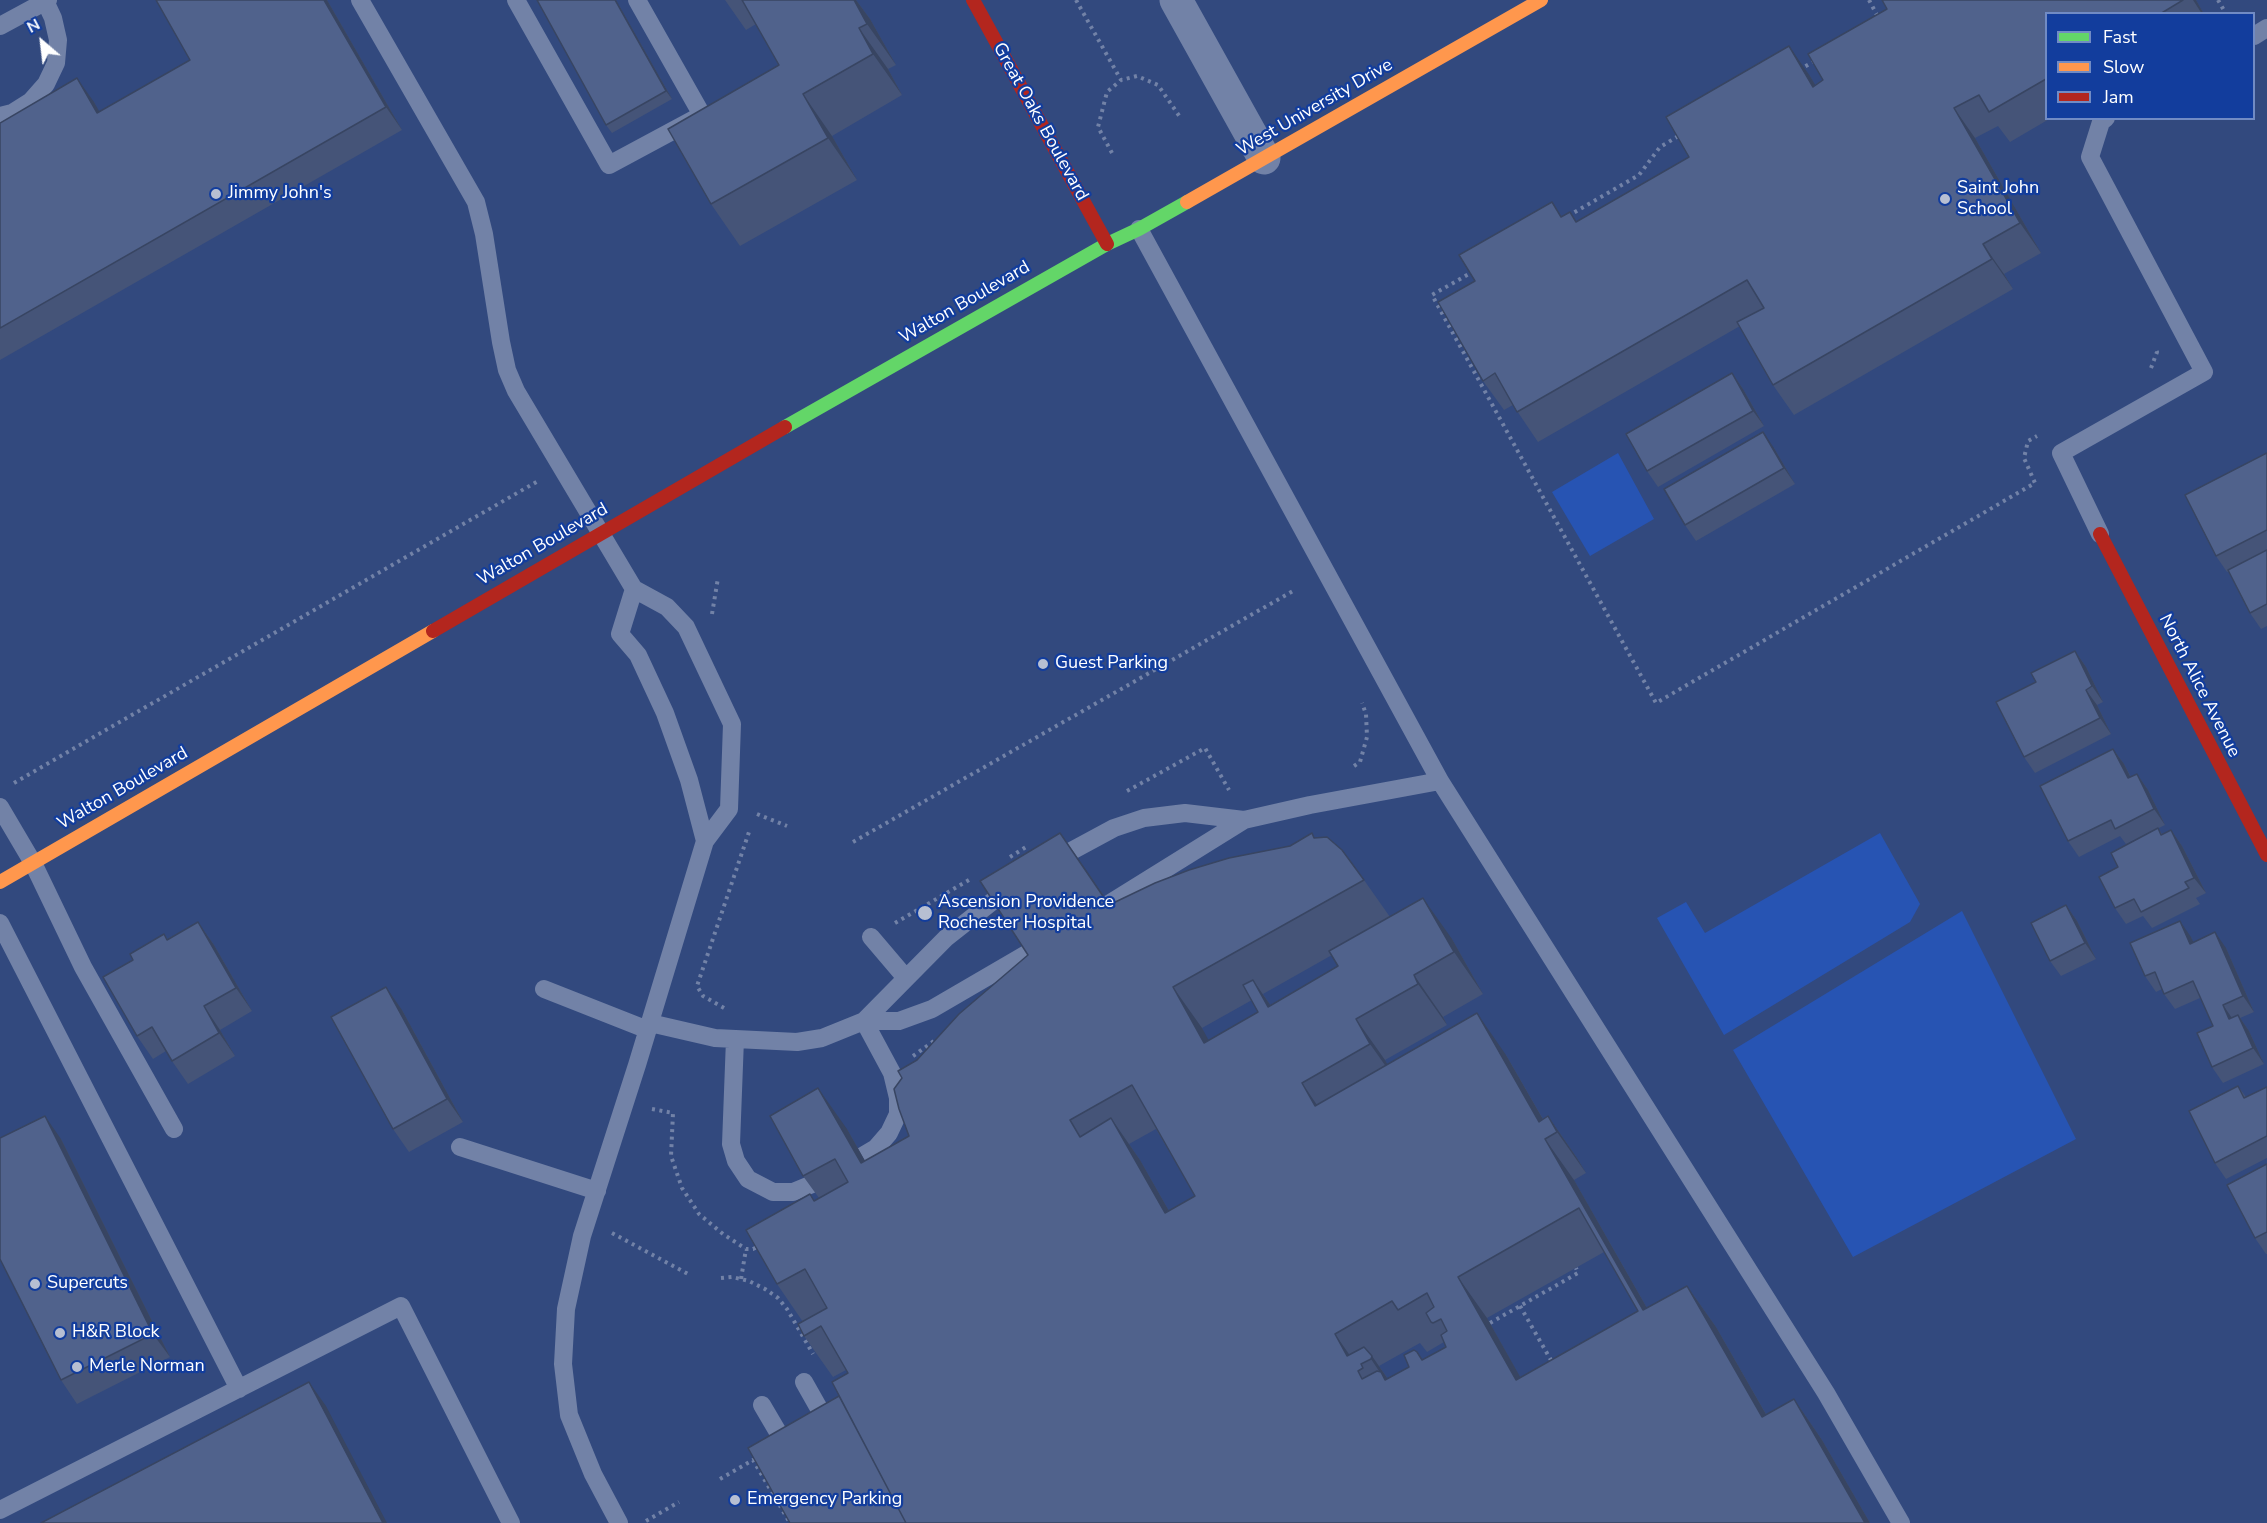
<!DOCTYPE html>
<style>
body{margin:0}
#map{position:relative;width:2267px;height:1523px;overflow:hidden;background:#32497e;font-family:"Nunito Sans",sans-serif}
canvas{display:block}
.legend{position:absolute;left:2045px;top:12px;width:210px;height:108px;box-sizing:border-box;background:#123d9d;border:2px solid #718bc4;margin:0;padding:8px 10px;list-style:none;font-size:18px;color:#fff}
.legend li{display:flex;align-items:center;gap:12px;height:30px}
.legend b{width:30px;border:2px solid #718bc4}
.north{position:absolute;left:12px;top:12px;width:60px;height:60px;-webkit-text-stroke:4px #123d9d;paint-order:stroke;rotate:332deg;font-size:16px;font-weight:700;line-height:24px;text-align:center;color:#fff}
.north::after{content:'';display:block;margin:auto;width:21px;height:27px;background:#fff;clip-path:polygon(50% 0,100% 100%,50% 72%,0 100%)}
</style>
<div id="map">
<canvas width="2267" height="1523"></canvas>
<ul class="legend">
<li><b style="height:8px;background:#63d668"></b>Fast</li>
<li><b style="height:8px;background:#ff974d"></b>Slow</li>
<li><b style="height:8px;background:#b3261e"></b>Jam</li>
</ul>
<div class="north">N</div>
</div>
<script>
const context = document.querySelector('canvas').getContext('2d');
context.lineJoin = 'round';
function paint(path, color) { context.fillStyle = color; context.fill(path, 'evenodd'); }
const poly = rows => new Path2D(rows.map(r => 'M' + r).join(''));
function strokePath(path, color, width, dash) { context.strokeStyle = color; context.lineWidth = width; context.lineCap = dash ? 'butt' : 'round'; context.setLineDash(dash || []); context.stroke(path); }
function drawText(font, color, halo, rows, align = 'center') {
  context.font = font + ' "Nunito Sans",sans-serif'; context.lineWidth = 4.5; context.setLineDash([]); context.textBaseline = 'middle'; context.strokeStyle = halo; context.fillStyle = color; for (const [text, x, y, turn = 0] of rows) {
    context.save(); context.translate(x, y); context.rotate((+turn || 0) * Math.PI / 180); context.textAlign = isNaN(turn) ? turn : align; if (halo) context.strokeText(text, 0, 0); context.fillText(text, 0, 0); context.restore();
  }
}
paint(poly([
 [1618,453,1654,519,1590,556,1552,492],
 [1880,833,1920,904,1910,922,1724,1035,1657,918,1686,902,1705,933],
 [1962,911,2076,1139,1853,1257,1733,1050]
]), '#2754b3');
strokePath(poly([
 [1076,0,1121,80],
 [1869,0,1878,17],
 [2218,0,2226,14],
 [1799,70,1816,60],
 [1112,153,1098,127,1107,92,1121,80,1137,76,1158,85,1180,117],
 [1568,216,1639,175,1660,147,1682,134],
 [1474,271,1432,295,1656,703,2035,483,2024,458,2028,441,2037,436],
 [2151,368,2157,352,2155,348],
 [712,614,718,578],
 [1354,766,1360,762,1367,737,1366,714,1362,703],
 [14,783,538,481],
 [1127,791,1205,748,1229,790],
 [757,814,787,826],
 [853,842,1293,591],
 [1010,857,1026,847],
 [895,923,969,880],
 [724,1008,703,996,697,986,749,832],
 [913,1056,934,1041],
 [652,1109,673,1113,671,1156,682,1188,699,1214,723,1234,746,1249,753,1249,759,1246],
 [612,1233,688,1274],
 [721,1278,732,1277,749,1281,765,1289,778,1298,787,1309,813,1354],
 [741,1279,746,1249],
 [1520,1306,1552,1362],
 [1490,1323,1578,1273,1576,1268],
 [720,1479,753,1460,790,1523],
 [646,1521,679,1502]
]), '#7282a7', 4, [3, 4.5]);
strokePath(poly([
 [360,0,476,202,484,234,501,342,507,370,516,391,634,589,667,607,686,627,732,724,729,809,705,841,637,1065,582,1236,566,1309,563,1364,569,1415,593,1474,619,1523],
 [516,0,609,165,702,115,637,0],
 [0,26,48,0],
 [2254,36,2267,28],
 [0,116,12,113,31,101,46,84,56,63,58,40,53,18,45,1],
 [1139,229,1440,781,1826,1393,1901,1523],
 [2100,534,2061,453,2204,372,2090,157,2101,122,2106,118],
 [634,589,620,634,638,655,665,713,689,780,705,841],
 [0,807,33,863,83,967,174,1129],
 [1051,862,1114,828,1144,818,1185,813,1244,820,1310,805,1440,781],
 [1088,917,1244,820],
 [0,923,239,1389],
 [871,937,905,977],
 [544,989,648,1030],
 [650,1023,715,1038,797,1042,822,1038,864,1021,946,938,1012,886],
 [735,1039,731,1144,736,1161,748,1179,773,1192,793,1192,822,1180,876,1148,889,1133,898,1114,898,1098,892,1073,864,1021,899,1021,932,1009,1047,942],
 [460,1147,597,1191],
 [804,1382,830,1428],
 [762,1405,789,1451],
 [0,1510,401,1306,511,1523]
]), '#7282a7', 18);
strokePath(poly([
 [1176,0,1264,158]
]), '#7282a7', 33);
strokePath(poly([
 [785,427,1107,244,1139,229,1187,202]
]), '#63d668', 14);
strokePath(poly([
 [1187,202,1541,0],
 [0,882,433,631]
]), '#ff974d', 14);
strokePath(poly([
 [973,0,1107,244],
 [2100,534,2267,855],
 [433,631,785,427]
]), '#b3261e', 14);
paint(poly([
 [156,0,327,0,402,130,0,360,0,123,94,102,99,112,190,60],
 [537,0,616,0,672,99,612,133,606,125],
 [725,0,856,0,870,19,896,65,888,69,902,95,832,136,857,180,740,246,711,204,779,65,756,24,746,30],
 [1882,0,2196,0,2204,14,2046,14,2046,118,2051,118,2010,142,1998,126,1975,138,2041,253,2004,274,2013,289,1794,415,1773,385,1740,326,1538,442,1513,405,1504,410,1483,381,1475,281,1562,216,1577,222,1689,157,1810,76,1815,85,1823,80,1887,9],
 [1732,373,1743,389,1764,426,1658,487,1647,471],
 [1774,448,1795,484,1696,541,1685,525],
 [2267,453,2267,626,2261,629,2250,613,2229,571,2227,572,2216,556],
 [2075,651,2086,667,2103,702,2097,705,2111,734,2035,773,2024,757,2036,682],
 [2113,749,2124,764,2131,777,2137,774,2148,790,2165,825,2126,844,2120,836,2079,857,2068,841],
 [2158,828,2162,834,2171,830,2182,846,2206,893,2196,898,2200,904,2152,928,2143,916,2126,924,2115,908,2118,867],
 [1315,838,1364,880,1390,917,1452,939,1483,994,1443,1017,1447,1025,1385,1060,1387,1064,1506,1055,1543,1119,1548,1116,1577,1158,1586,1173,1574,1180,1647,1308,1687,1286,1716,1327,1766,1414,1794,1399,1822,1440,1870,1523,790,1523,848,1373,846,1370,833,1377,804,1336,803,1322,777,1284,815,1201,819,1198,803,1176,847,1129,865,1161,909,1136,917,1060,1028,955,1089,874,1110,905],
 [1332,955,1338,966,1270,1005,1263,994],
 [1252,1000,1258,1012,1208,1041,1202,1028],
 [1156,1129,1195,1196,1169,1211,1140,1160,1129,1144],
 [1604,1252,1638,1311,1520,1377,1487,1318],
 [1444,1342,1446,1347,1388,1379,1379,1366,1420,1343,1427,1352],
 [2066,905,2077,921,2096,959,2061,976,2050,961],
 [198,922,214,945,252,1011,220,1030,235,1056,188,1084,172,1061,166,1051,153,1059,137,1036,133,960,164,934,167,939],
 [2191,937,2193,942,2226,948,2254,1012,2240,1018,2249,1031,2264,1064,2223,1083,2212,1067,2213,1026,2200,998,2175,1009,2164,994,2162,989,2156,992,2145,976],
 [402,1010,463,1122,409,1152,393,1129],
 [2238,1086,2246,1097,2267,1087,2267,1158,2226,1179,2215,1163],
 [61,1139,170,1357,77,1404,61,1380],
 [2267,1164,2267,1254,2266,1254,2255,1238]
]), '#455478');
paint(poly([
 [324,0,327,0,402,130,386,107],
 [615,0,616,0,672,99,666,91],
 [854,0,856,0,870,19,896,65,867,24],
 [2193,0,2196,0,2204,14,2202,14],
 [859,28,888,69,902,95,873,54],
 [1789,46,1810,76,1834,117,1813,87],
 [77,78,94,102,113,136,97,113],
 [803,94,832,136,857,180,828,138],
 [1954,108,1975,138,2041,253,2020,223],
 [1983,244,2004,274,2013,289,1992,259],
 [1732,373,1743,389,1764,426,1753,411],
 [1763,432,1774,448,1795,484,1784,468],
 [2075,651,2086,667,2103,702,2092,686],
 [2086,690,2097,705,2111,734,2100,718],
 [2113,749,2124,764,2139,794,2128,778],
 [2137,774,2148,790,2165,825,2154,809],
 [2171,830,2182,846,2206,893,2194,878],
 [1060,833,1089,874,1138,947,1109,905],
 [1423,898,1452,939,1483,994,1454,952],
 [2066,905,2077,921,2096,959,2085,943],
 [2180,921,2191,937,2201,959,2190,944],
 [198,922,214,945,252,1011,236,988],
 [2215,932,2226,948,2254,1012,2243,996],
 [1414,975,1443,1017,1447,1025,1418,984],
 [1253,980,1282,1022,1268,1007],
 [386,987,402,1010,463,1122,447,1099],
 [1173,987,1202,1028,1233,1085,1204,1043],
 [2223,1005,2234,1021,2229,1019],
 [204,1006,220,1030,235,1056,219,1033],
 [1477,1013,1506,1055,1552,1135,1539,1122],
 [2238,1015,2249,1031,2264,1064,2253,1048],
 [1356,1019,1385,1060,1399,1085,1370,1044],
 [1302,1083,1330,1124,1315,1106],
 [818,1088,847,1129,890,1205,861,1163],
 [45,1116,61,1139,170,1357,153,1334],
 [1548,1116,1577,1158,1586,1173,1557,1132],
 [1111,1118,1140,1160,1194,1255,1165,1213],
 [1545,1139,1574,1180,1672,1352,1643,1310],
 [1458,1277,1487,1318,1545,1421,1516,1380],
 [1687,1286,1716,1327,1791,1458,1762,1417],
 [1335,1334,1360,1370,1347,1356],
 [1372,1356,1401,1398,1385,1380,1371,1359],
 [309,1382,326,1406,387,1523,383,1523],
 [1794,1399,1822,1440,1870,1523,1865,1523]
]), '#384562');
const building = poly([
 [156,0,324,0,386,107,0,328,0,123,77,78,97,113,190,60,156,0],
 [537,0,615,0,666,91,606,125,537,0],
 [742,0,854,0,867,24,859,28,873,54,803,94,828,138,711,204,668,129,779,65,742,0],
 [1882,0,2183,0,2160,14,2046,14,2046,79,1989,112,1979,95,1954,108,2020,223,1983,244,1992,259,1773,385,1737,322,1764,308,1747,280,1517,412,1495,373,1483,381,1438,302,1475,281,1459,255,1552,202,1561,217,1570,212,1576,222,1689,157,1666,117,1789,46,1813,87,1823,80,1808,54,1887,9,1882,0],
 [1732,373,1753,411,1647,471,1626,434,1732,373],
 [1763,432,1784,468,1685,525,1664,489,1763,432],
 [2267,453,2267,530,2216,556,2185,495,2267,453],
 [2267,550,2267,604,2250,613,2228,570,2267,550],
 [2075,651,2092,686,2086,690,2100,718,2024,757,1996,702,2036,682,2031,673,2075,651],
 [2113,749,2128,778,2137,774,2154,809,2115,829,2111,820,2068,841,2040,786,2113,749],
 [2158,828,2161,835,2171,830,2194,878,2185,882,2189,888,2141,912,2134,899,2115,908,2099,877,2118,867,2111,853,2158,828],
 [1060,833,1109,905,1155,883,1189,870,1229,858,1290,846,1312,833,1314,838,1327,837,1342,850,1364,880,1173,987,1204,1043,1258,1012,1243,985,1253,980,1268,1007,1338,966,1329,951,1423,898,1454,952,1414,975,1418,984,1356,1019,1370,1044,1302,1083,1315,1106,1477,1013,1539,1122,1548,1116,1557,1132,1545,1139,1643,1310,1687,1286,1762,1417,1794,1399,1865,1523,906,1523,832,1382,848,1373,821,1326,804,1336,798,1324,827,1308,805,1269,777,1284,746,1230,810,1194,814,1201,848,1182,835,1159,803,1176,770,1116,818,1088,861,1163,909,1136,899,1109,894,1089,902,1078,898,1071,917,1060,959,1014,1028,955,980,881,1060,833],
 [1132,1085,1195,1196,1165,1213,1111,1118,1080,1137,1070,1120,1132,1085],
 [1579,1208,1638,1311,1516,1380,1458,1277,1579,1208],
 [1427,1293,1434,1307,1426,1313,1431,1322,1433,1323,1441,1319,1447,1331,1441,1335,1446,1347,1422,1360,1417,1352,1414,1350,1404,1355,1409,1367,1385,1380,1381,1372,1377,1371,1362,1379,1358,1371,1363,1368,1361,1364,1371,1359,1372,1356,1364,1347,1347,1356,1335,1334,1392,1301,1398,1310,1427,1293],
 [2066,905,2085,943,2050,961,2031,923,2066,905],
 [2180,921,2190,944,2215,932,2243,996,2223,1005,2229,1019,2238,1015,2253,1048,2212,1067,2197,1033,2213,1026,2193,981,2164,994,2155,972,2145,976,2130,943,2180,921],
 [198,922,236,988,204,1006,219,1033,172,1061,152,1027,137,1036,103,977,133,960,130,954,164,934,167,940,198,922],
 [386,987,447,1099,393,1129,331,1017,386,987],
 [2238,1086,2244,1098,2267,1087,2267,1136,2215,1163,2189,1111,2238,1086],
 [45,1116,153,1334,61,1380,0,1259,0,1138,45,1116],
 [2267,1164,2267,1232,2255,1238,2227,1185,2267,1164],
 [309,1382,383,1523,41,1523,309,1382],
 [839,1396,906,1523,790,1523,748,1448,839,1396]
]);
paint(building, '#50628c');
strokePath(building, '#384562', 1.5);
for (const [x, y, r, color] of [
 [216,194,6,"#b7bfd2"],
 [1945,199,6,"#b7bfd2"],
 [1043,664,6,"#b7bfd2"],
 [925,913,8,"#b7bfd2"],
 [35,1284,6,"#b7bfd2"],
 [60,1333,6,"#b7bfd2"],
 [77,1367,6,"#b7bfd2"],
 [735,1500,6,"#b7bfd2"]
]) { const dot = new Path2D(); dot.arc(x, y, r, 0, 2 * Math.PI); context.fillStyle = color; context.fill(dot); strokePath(dot, '#123d9d', 2); }
drawText('18px', '#fff', '#123d9d', [
 ["West University Drive",1315,108,-30],
 ["Great Oaks Boulevard",1040,122,61],
 ["Walton Boulevard",965,303,-30],
 ["Walton Boulevard",543,545,-30],
 ["North Alice Avenue",2199,686,63],
 ["Walton Boulevard",123,789,-30]
]);
drawText('18px', '#fff', '#123d9d', [
 ["Saint John",1957,189],
 ["School",1957,210],
 ["Jimmy John's",228,194],
 ["Guest Parking",1055,664],
 ["Ascension Providence",938,903],
 ["Rochester Hospital",938,924],
 ["Supercuts",47,1284],
 ["H&R Block",72,1333],
 ["Merle Norman",89,1367],
 ["Emergency Parking",747,1500]
], 'left');
</script>
